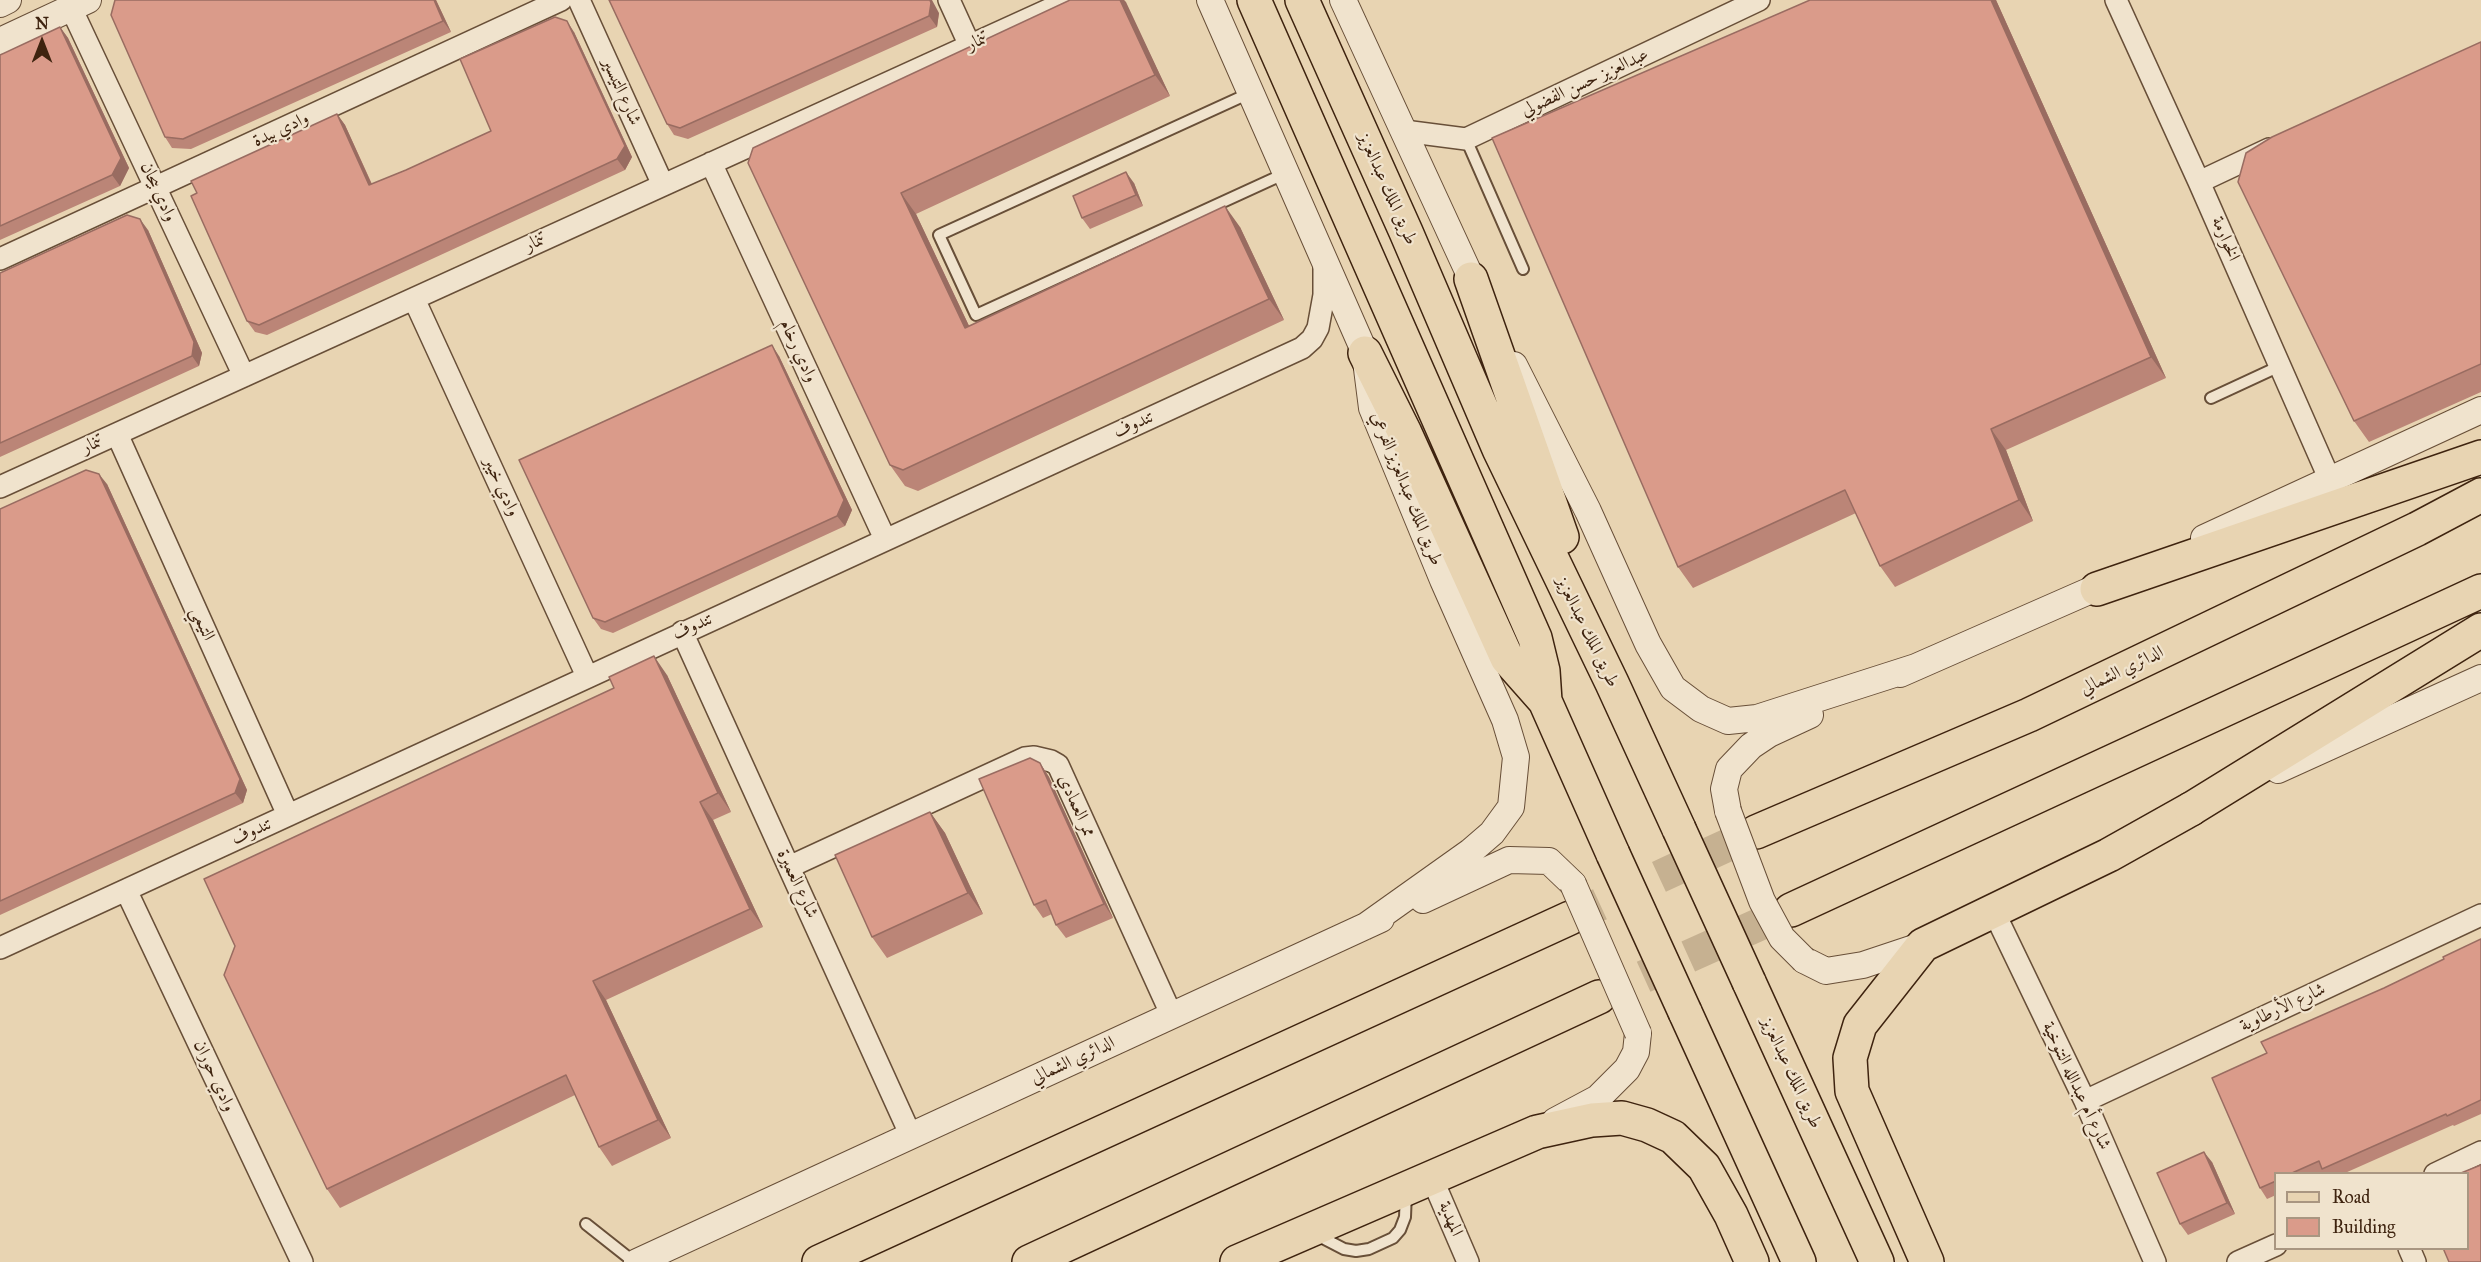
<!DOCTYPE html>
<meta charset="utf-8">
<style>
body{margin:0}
#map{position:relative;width:2481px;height:1262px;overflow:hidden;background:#e8d4b2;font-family:"IM FELL Great Primer",serif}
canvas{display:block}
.legend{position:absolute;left:2274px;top:1172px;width:195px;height:78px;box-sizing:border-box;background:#f0e3cd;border:2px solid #a99681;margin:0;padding:8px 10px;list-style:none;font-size:18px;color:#3e230f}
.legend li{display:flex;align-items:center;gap:12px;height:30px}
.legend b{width:30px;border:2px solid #a99681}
.north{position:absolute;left:12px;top:12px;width:60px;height:60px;-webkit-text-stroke:4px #f0e3cd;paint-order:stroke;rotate:0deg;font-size:16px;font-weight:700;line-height:24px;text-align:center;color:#3e230f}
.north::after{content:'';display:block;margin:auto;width:21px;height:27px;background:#3e230f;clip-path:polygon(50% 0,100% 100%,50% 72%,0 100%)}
</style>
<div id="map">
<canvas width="2481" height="1262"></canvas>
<ul class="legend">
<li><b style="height:8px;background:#e8d4b2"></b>Road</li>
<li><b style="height:16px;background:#da9b8a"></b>Building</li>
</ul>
<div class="north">N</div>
</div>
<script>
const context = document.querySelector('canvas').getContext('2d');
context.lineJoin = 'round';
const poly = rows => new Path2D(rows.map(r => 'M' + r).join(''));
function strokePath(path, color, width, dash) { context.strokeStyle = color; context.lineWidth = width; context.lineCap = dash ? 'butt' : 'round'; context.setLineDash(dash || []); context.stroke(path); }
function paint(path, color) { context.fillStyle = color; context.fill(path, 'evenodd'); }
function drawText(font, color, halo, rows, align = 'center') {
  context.font = font + ' "IM FELL Great Primer",Amiri,serif'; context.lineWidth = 4.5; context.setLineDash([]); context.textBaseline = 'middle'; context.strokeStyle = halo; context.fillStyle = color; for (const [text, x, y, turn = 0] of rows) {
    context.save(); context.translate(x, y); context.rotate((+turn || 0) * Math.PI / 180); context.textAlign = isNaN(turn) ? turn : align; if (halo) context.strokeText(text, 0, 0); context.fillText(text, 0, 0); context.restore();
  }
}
strokePath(poly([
 [1570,918,1756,832],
 [1599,997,1791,910]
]), '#c6b191', 33, [33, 16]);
const service = poly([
 [1252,92,939,235,976,315,1286,173],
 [1466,139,1523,269],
 [2211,398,2280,366],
 [586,1224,634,1262],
 [1317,1235,1344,1249,1356,1251,1369,1249,1393,1238,1400,1230,1405,1217,1406,1192]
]);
const minor = poly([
 [579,0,663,185],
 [949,0,970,46],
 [2116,0,2199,182,2330,480],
 [71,8,244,376],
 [1404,131,1466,139,1759,0],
 [711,163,885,539],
 [2199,182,2269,149],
 [0,259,561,0],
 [414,299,587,676],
 [117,434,288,815],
 [0,487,1070,0],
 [682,632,911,1136],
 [789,867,1025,758,1034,757,1051,761,1058,765,1172,1016],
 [126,890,302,1262],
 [1994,912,2085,1101,2155,1262],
 [0,948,1302,348,1312,339,1318,328,1324,295,1324,262],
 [2085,1101,2481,915],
 [2435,1174,2481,1152],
 [1431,1176,1468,1262],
 [2409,1248,2415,1262],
 [2238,1262,2276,1245]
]);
const tertiary = poly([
 [1210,0,1365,353,1372,408,1443,580,1505,720,1516,757,1511,807,1492,833,1470,852,1366,926],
 [1343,0,1479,295],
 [0,4,8,0],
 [0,41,88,0],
 [1514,365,1588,511,1648,644,1673,688,1701,709,1728,721,1757,718,1916,667],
 [2204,538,2481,410],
 [1900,674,2114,580],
 [2278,770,2481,678],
 [1728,811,1724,789,1729,769,1751,746,1769,734,1810,715],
 [1423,900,1509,860,1549,861,1573,884],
 [1804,960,1826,971,1863,965,1923,945],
 [1555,1121,1598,1098,1627,1069,1636,1052,1638,1033],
 [637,1262,1381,919]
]);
const primary = poly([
 [1254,0,1535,638,1543,671,1545,701,1613,854],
 [1302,0,1406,232,1499,449,1612,683,1679,829],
 [1471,279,1562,537],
 [1365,353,1405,433,1507,658,1545,701],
 [1749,982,1877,1262],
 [1685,1012,1799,1262],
 [1237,1262,1537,1132,1592,1120,1622,1118,1647,1125,1673,1137,1704,1167,1731,1215,1752,1262],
 [1927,1262,1852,1091,1850,1058,1860,1025,1923,945,2109,855,2191,809]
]);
const motorway = poly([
 [2097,589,2481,457],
 [2191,809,2481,630],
 [1756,832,2029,715,2417,529,2481,495],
 [1791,910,2481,591],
 [819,1262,1570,918],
 [1029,1262,1599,997]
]);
strokePath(service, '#684f38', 14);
strokePath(minor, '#684f38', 24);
strokePath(tertiary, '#684f38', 28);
strokePath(primary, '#3e230f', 36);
strokePath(motorway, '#3e230f', 36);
strokePath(service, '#f0e3cd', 10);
strokePath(minor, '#f0e3cd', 21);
strokePath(tertiary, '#f0e3cd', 26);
strokePath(primary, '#e8d4b2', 33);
strokePath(motorway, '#e8d4b2', 33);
const tertiaryBridge = poly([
 [1728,811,1762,901,1782,938,1804,960],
 [1573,884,1638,1033]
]);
const primaryBridge = poly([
 [1679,829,1749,982],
 [1613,854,1685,1012]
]);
strokePath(tertiaryBridge, '#684f38', 28, []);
strokePath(primaryBridge, '#3e230f', 36, []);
strokePath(tertiaryBridge, '#f0e3cd', 26);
strokePath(primaryBridge, '#e8d4b2', 33);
paint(poly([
 [115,0,436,0,451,32,191,149,172,148,165,137],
 [609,0,939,13,937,27,688,139,674,135,667,124],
 [1070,0,1124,0,1170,96,916,214,969,326,1240,227,1284,320,918,491,905,486,890,465,748,163],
 [1996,0,2166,378,2006,450,2033,521,1895,587,1880,566,1856,513,1693,588,1678,567],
 [60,27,68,38,129,168,120,186,0,240,0,55],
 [574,32,632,157,625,170,267,335,255,332,247,321,337,114,345,125,372,184,406,170,491,131],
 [2481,42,2481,392,2369,442,2354,421],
 [1134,183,1143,206,1090,229,1082,218],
 [148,230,202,353,199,366,0,457,0,273],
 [779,356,852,510,845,526,613,633,601,629,593,618],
 [107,484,247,790,243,803,0,915,0,509],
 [667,675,731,812,713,820,763,927,606,1000,671,1138,612,1166,599,1147,575,1095,340,1208,327,1189,614,688],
 [1040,763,1049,777,1113,918,1066,938,1056,925,1052,914,1043,918,1034,905],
 [930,812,945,833,983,914,887,958,872,937],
 [2481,939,2481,1114,2454,1126,2453,1125,2345,1173,2276,1173,2276,1195,2267,1199,2260,1188,2267,1053,2384,988,2444,959],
 [2212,1162,2235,1214,2188,1235,2180,1224]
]), '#bb8577');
paint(poly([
 [434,0,436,0,451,32,443,21],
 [930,0,932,0,939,13,937,27,929,16],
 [1120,0,1124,0,1126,2,1170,96,1155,75],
 [1991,0,1996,0,2166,378,2151,357],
 [567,21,574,32,632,157,625,170,617,159],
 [60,27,68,38,129,168,120,186,112,175],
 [337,114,345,125,377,196,369,185],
 [1126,172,1134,183,1143,206,1136,195],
 [901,193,916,214,980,349,965,328],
 [1225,206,1240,227,1284,320,1269,299],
 [140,219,148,230,202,353,199,366,192,356],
 [772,345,779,356,852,510,845,526,837,516],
 [1991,429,2006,450,2033,521,2019,500],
 [99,474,107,484,247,790,243,803,235,793],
 [654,656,667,675,731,812,718,793],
 [1040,763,1049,777,1113,918,1104,904],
 [700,802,713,820,763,927,750,909],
 [930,812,945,833,983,914,968,893],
 [593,981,606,1000,671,1138,658,1120],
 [2204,1152,2212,1162,2235,1214,2227,1203]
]), '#996c61');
const building = poly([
 [115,0,434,0,443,21,183,139,165,137,111,15,115,0],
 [609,0,930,0,931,3,929,16,680,128,667,124,609,0],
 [1070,0,1120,0,1155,75,901,193,965,328,1225,206,1269,299,903,470,890,465,748,163,753,148,1070,0],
 [1810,0,1991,0,2151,357,1991,429,2019,500,1880,566,1845,490,1678,567,1492,138,1810,0],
 [555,17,567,21,625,146,617,159,259,325,247,321,191,196,197,193,191,181,337,114,369,185,406,170,491,131,460,59,555,17],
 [60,27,121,158,112,175,0,226,0,55,60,27],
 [2481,42,2481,364,2354,421,2238,182,2246,153,2272,137,2481,42],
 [1126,172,1136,195,1082,218,1073,196,1126,172],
 [127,215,140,219,194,342,192,356,0,443,0,273,127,215],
 [772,345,844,500,837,516,605,622,593,618,519,460,772,345],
 [86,470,99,474,240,779,235,793,0,901,0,509,86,470],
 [654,656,718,793,700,802,750,909,593,981,658,1120,599,1147,566,1075,327,1189,224,975,235,946,204,879,614,688,609,677,654,656],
 [1030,758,1040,763,1104,904,1056,925,1046,900,1034,905,979,779,1030,758],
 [930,812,968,893,872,937,835,855,930,812],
 [2481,939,2481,1100,2447,1116,2446,1114,2322,1169,2319,1161,2292,1173,2276,1173,2276,1181,2260,1188,2212,1078,2267,1053,2261,1042,2384,988,2444,959,2443,957,2481,939],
 [2204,1152,2227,1203,2180,1224,2157,1173,2204,1152],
 [2481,1165,2481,1262,2449,1262,2443,1248,2468,1248,2468,1173,2461,1173,2481,1165]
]);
paint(building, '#da9b8a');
strokePath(building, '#996c61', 1.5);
drawText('18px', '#3e230f', '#f0e3cd', [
 ["تنمار",977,42,-24],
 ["عبدالعزيز حسن الفضولي",1585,83,-25],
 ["شارع التيسير",621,92,66],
 ["وادي بيدة",281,130,-25],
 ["طريق الملك عبدالعزيز",1387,189,66],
 ["وادي بيحان",158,192,65],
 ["الخوارمة",2225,239,67],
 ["تنمار",535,243,-25],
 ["وادي رخام",798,351,65],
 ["تندوف",1134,425,-25],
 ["تنمار",92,445,-24],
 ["وادي خيبر",501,487,65],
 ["طريق الملك عبدالعزيز الفرعي",1406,489,68],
 ["التيمي",202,624,66],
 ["تندوف",693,627,-25],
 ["طريق الملك عبدالعزيز",1587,632,64],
 ["الدائري الشمالي",2122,671,-26],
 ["ممر العمادي",1076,806,66],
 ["تندوف",252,832,-25],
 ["شارع العميرة",797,884,65],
 ["شارع الأرطاوية",2283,1008,-25],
 ["الدائري الشمالي",1073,1061,-25],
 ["طريق الملك عبدالعزيز",1791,1073,65],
 ["وادي حوران",214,1076,65],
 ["شارع أم عبدالله التنوخية",2076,1086,65],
 ["المهدية",1450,1219,67]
]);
</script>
